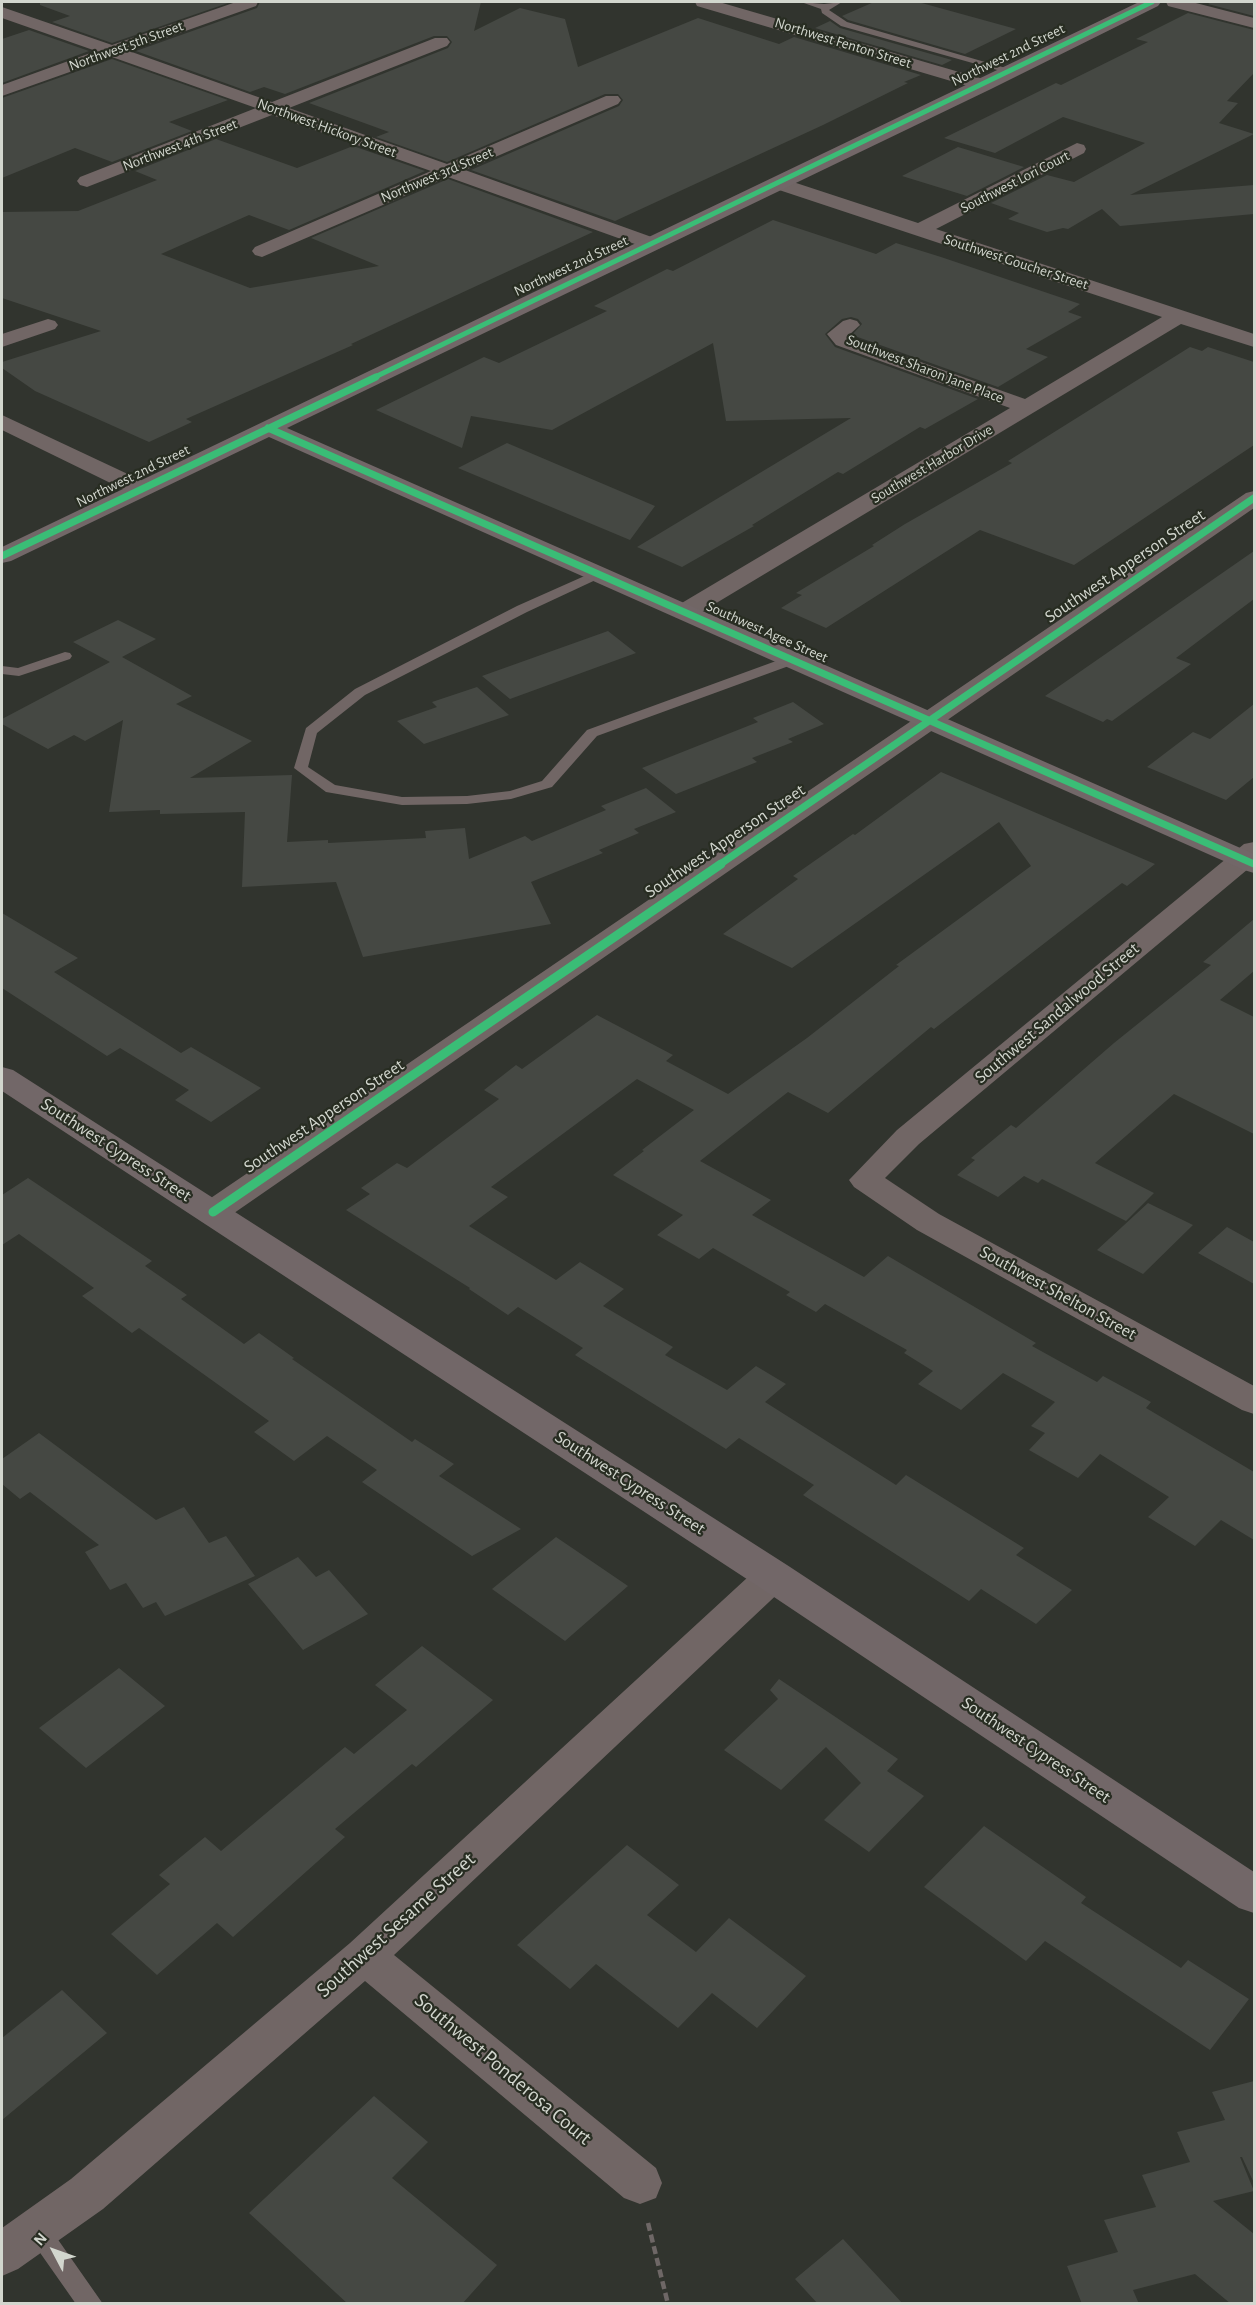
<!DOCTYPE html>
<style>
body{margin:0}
#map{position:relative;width:1256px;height:2305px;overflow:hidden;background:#31342e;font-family:"Alegreya Sans",sans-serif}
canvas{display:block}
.frame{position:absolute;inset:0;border:3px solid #d2d6ce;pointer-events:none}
.north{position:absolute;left:24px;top:2221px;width:60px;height:60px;-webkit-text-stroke:4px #282d22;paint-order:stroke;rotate:311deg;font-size:16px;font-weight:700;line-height:24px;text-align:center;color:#d2d6ce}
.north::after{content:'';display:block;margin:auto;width:21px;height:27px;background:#d2d6ce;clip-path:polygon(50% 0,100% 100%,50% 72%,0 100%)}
</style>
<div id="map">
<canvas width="1256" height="2305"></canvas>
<div class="frame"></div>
<div class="north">N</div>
</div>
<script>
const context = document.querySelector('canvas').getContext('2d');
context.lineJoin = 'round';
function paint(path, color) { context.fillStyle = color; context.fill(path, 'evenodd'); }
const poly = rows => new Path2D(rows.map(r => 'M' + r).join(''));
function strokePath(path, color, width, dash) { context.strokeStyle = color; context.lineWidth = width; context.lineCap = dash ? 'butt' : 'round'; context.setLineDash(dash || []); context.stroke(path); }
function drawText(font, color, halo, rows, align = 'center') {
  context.font = font + ' "Alegreya Sans",sans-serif'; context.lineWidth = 4.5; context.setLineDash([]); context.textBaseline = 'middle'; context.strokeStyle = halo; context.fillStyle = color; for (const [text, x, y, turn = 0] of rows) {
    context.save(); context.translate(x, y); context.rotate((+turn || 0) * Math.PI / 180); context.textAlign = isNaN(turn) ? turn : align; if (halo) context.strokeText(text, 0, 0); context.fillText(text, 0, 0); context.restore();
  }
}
paint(poly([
 [40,2,231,2,112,43,52,22,70,16,40,5],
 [260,2,481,2,474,31,520,8,565,19,578,67,698,18,779,44,794,37,921,75,904,82,908,83,823,125,615,221,471,170,619,106,623,100,618,94,605,94,447,162,376,137,389,132,309,103,448,48,452,42,447,36,434,36,285,94,264,87,250,92,136,51,257,8],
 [874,2,918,2,1016,29,965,54,848,20,842,16],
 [1212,2,1254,2,1254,16,1208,4],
 [1188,13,1254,30,1254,73,1227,101,1238,103,1219,123,1254,134,1130,195,1254,185,1254,214,1120,226,1102,209,1068,229,1063,228,1047,232,1008,219,1019,213,991,203,1047,175,1074,182,1145,143,1063,117,995,153,944,138,1056,83,1061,85,1148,42,1136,39],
 [830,21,840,28,952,60,942,65,815,28],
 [29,30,89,51,2,83,2,39],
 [112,59,228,100,169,122,192,131,112,162,75,148,2,178,2,98],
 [216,139,297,168,353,146,425,171,289,230,249,215,161,254,250,288,379,266,311,238,448,179,593,232,351,344,353,345,186,419,192,422,149,442,35,391,2,368,2,362,101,331,2,298,2,212,78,211,157,180,135,171],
 [958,147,1024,167,967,196,902,176],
 [773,220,876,254,896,243,941,257,1080,304,1068,312,1082,317,1026,349,1048,357,998,387,852,335,862,324,858,319,851,317,842,319,825,334,835,347,978,399,925,429,920,427,843,474,838,472,752,525,754,526,682,567,637,547,851,418,726,421,713,343,552,430,471,416,462,448,376,410,484,357,499,363,607,311,594,306,667,269,673,271],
 [1190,347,1202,351,1208,347,1254,362,1254,445,1074,565,980,530,826,628,781,608,802,595,796,593,874,546,872,545,905,524,1012,463,1008,461],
 [507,443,655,506,630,540,458,468],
 [1254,551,1254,599,1176,658,1191,664,1112,721,1107,719,1103,722,1045,696],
 [118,620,156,639,122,657,192,696,176,704,252,741,190,778,292,775,287,842,328,840,328,843,426,838,425,831,465,828,469,859,525,836,532,841,606,810,601,806,646,788,676,812,634,829,639,833,599,850,603,853,531,882,551,924,363,957,336,882,242,887,245,812,160,814,160,810,109,812,123,720,85,741,74,735,48,749,2,724,2,719,110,662,73,642],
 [608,631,636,653,510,699,482,676],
 [477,687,509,715,424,744,397,721,437,707,432,702],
 [793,702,824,724,788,739,793,742,752,758,757,762,676,794,642,768,758,722,753,718],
 [1254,704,1254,777,1226,800,1147,767,1193,732,1210,739],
 [941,772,1155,864,1127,886,1122,883,934,1029,931,1027,828,1113,788,1092,700,1161,771,1200,752,1215,864,1277,888,1256,1036,1343,1032,1346,1097,1382,1103,1376,1151,1402,1146,1408,1254,1472,1254,1540,1221,1520,1195,1546,1148,1517,1169,1497,1100,1454,1078,1478,1029,1450,1045,1433,1031,1426,1055,1402,1003,1373,961,1410,918,1384,933,1371,904,1353,907,1350,825,1304,816,1312,786,1295,790,1292,713,1248,699,1259,657,1235,683,1215,613,1175,644,1151,642,1150,694,1110,637,1079,491,1187,508,1197,469,1226,556,1280,580,1262,624,1289,603,1306,673,1347,665,1355,727,1390,756,1366,786,1384,765,1402,896,1485,906,1475,1024,1548,1016,1555,1072,1590,1036,1624,981,1589,969,1601,803,1495,814,1485,739,1438,726,1449,575,1355,583,1348,518,1307,508,1315,469,1289,470,1288,346,1210,370,1194,361,1188,397,1163,407,1168,499,1099,484,1090,516,1065,522,1069,597,1015,673,1055,666,1061,728,1094,807,1038,899,966,896,965,1031,866,999,822,792,968,723,934,798,879,793,876,853,834,855,835],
 [2,913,78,958,54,972,181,1053,191,1047,261,1088,211,1122,175,1100,189,1090,120,1048,107,1056,2,988],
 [1254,919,1254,971,1220,1000,1254,1017,1254,1134,1174,1094,1095,1163,1154,1193,1126,1221,1042,1179,1038,1183,1024,1176,998,1197,957,1175,975,1160,971,1158,1011,1125,1016,1128,1114,1043,1211,965,1203,962],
 [28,1178,152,1261,145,1266,187,1295,181,1299,244,1344,259,1333,294,1358,292,1359,412,1442,415,1439,454,1464,439,1476,521,1529,472,1556,362,1482,377,1470,327,1436,294,1461,254,1432,269,1421,139,1328,132,1333,82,1296,94,1288,19,1234,2,1245,2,1195],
 [1148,1203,1193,1225,1143,1274,1097,1250],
 [1227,1227,1254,1242,1254,1284,1198,1253],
 [39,1433,156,1520,184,1507,209,1543,226,1536,255,1576,165,1616,156,1602,143,1608,126,1583,110,1590,85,1552,99,1545,30,1492,20,1499,2,1484,2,1459],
 [556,1537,628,1586,565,1641,492,1589],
 [298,1557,316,1577,329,1570,368,1614,303,1650,248,1584],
 [422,1646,493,1700,416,1767,412,1764,335,1829,345,1837,233,1937,217,1923,157,1975,111,1934,170,1884,159,1875,205,1837,221,1851,345,1747,354,1754,407,1710,375,1685],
 [119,1668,165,1706,86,1768,39,1728],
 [779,1679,898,1759,887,1771,924,1796,869,1852,824,1820,861,1783,826,1747,781,1790,724,1750,778,1699,770,1690],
 [984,1826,1086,1897,1081,1903,1181,1968,1188,1960,1249,1999,1210,2050,1045,1941,1026,1961,924,1887],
 [627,1845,679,1885,647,1915,696,1952,729,1918,806,1976,757,2028,712,1993,678,2028,596,1964,570,1989,517,1945],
 [62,1990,107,2033,2,2120,2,2038],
 [1254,2081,1254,2183,1242,2157,1240,2157,1254,2191,1213,2201,1254,2234,1254,2304,1231,2304,1195,2274,1133,2290,1139,2304,1082,2304,1067,2266,1118,2252,1104,2220,1156,2207,1142,2175,1190,2162,1177,2132,1225,2120,1212,2092],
 [374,2096,428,2142,392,2178,497,2265,462,2304,348,2304,249,2213],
 [843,2239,903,2304,818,2304,795,2279]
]), '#454843');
strokePath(poly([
 [648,2223,668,2304]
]), '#6e6766', 4.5, [8, 4]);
paint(poly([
 [801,2,824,4,842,2,829,10,847,22,1016,71,1008,73,841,26,822,13,821,9,801,2],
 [598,570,602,571,604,574,602,577,527,612,365,695,317,733,308,767,335,785,402,797,467,796,510,791,542,781,587,730,787,657,797,657,799,660,797,663,597,736,552,787,511,799,467,804,402,805,326,792,294,768,306,728,355,689,517,606,598,570],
 [65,652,70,653,72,656,70,659,19,676,2,674,2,666,18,668,65,652],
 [37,2218,45,2221,103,2304,76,2304,29,2237,25,2229,29,2221,37,2218]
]), '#716665');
paint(poly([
 [236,2,258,2,256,6,129,51,272,102,435,38,447,38,450,42,447,46,289,108,447,164,606,96,618,96,621,100,618,104,465,170,660,240,663,244,660,248,653,250,646,248,448,177,262,257,255,255,252,251,255,247,431,171,272,115,87,187,80,185,77,181,80,177,256,108,112,57,2,96,2,85,96,51,2,18,2,7,112,45,236,2],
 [695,2,719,2,990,81,993,85,990,89,984,90,978,89,697,6,695,2],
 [1166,2,1192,2,1254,18,1254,28,1168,6,1166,2],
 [1077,143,1084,145,1086,149,1084,153,936,229,1254,334,1254,347,1181,324,693,617,684,619,675,617,672,612,675,607,1010,408,836,345,827,334,843,321,850,319,857,321,860,325,849,335,850,337,1025,399,1162,317,770,187,767,183,770,179,784,179,918,223,1077,143],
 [48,319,55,321,58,325,55,329,2,347,2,334,48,319],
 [2,415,149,484,152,489,149,494,141,496,133,494,2,430,2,415],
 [1254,491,1254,508,224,1220,213,1223,202,1220,197,1212,202,1204,1246,493,1254,491],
 [1254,842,1254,864,919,1144,885,1178,939,1214,1254,1386,1254,1414,1242,1410,917,1230,854,1187,849,1180,897,1130,1244,844,1254,842],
 [773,1562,786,1566,791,1576,786,1586,394,1955,656,2168,662,2183,656,2198,640,2204,624,2198,365,1981,103,2209,18,2269,2,2276,2,2228,71,2179,350,1943,760,1566,773,1562]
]), '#716665');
paint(poly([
 [1139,2,1161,2,1158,6,991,89,287,428,1254,854,1254,873,1244,870,269,437,11,561,2,563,2,547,1139,2],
 [2,1067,13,1070,787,1565,1254,1872,1254,1913,1239,1908,759,1587,2,1091,2,1067]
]), '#726768');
strokePath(poly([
 [373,378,1152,2]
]), '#3abd76', 5);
strokePath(poly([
 [268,428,1254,864],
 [2,556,376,377],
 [719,865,1254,498]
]), '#3abd76', 7);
strokePath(poly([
 [213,1212,721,864]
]), '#3abd76', 9);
drawText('15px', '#d2d6ce', '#282d22', [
 ["Northwest Fenton Street",843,43,17],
 ["Northwest 5th Street",126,46,-20],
 ["Northwest 2nd Street",1008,55,-26],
 ["Northwest Hickory Street",327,128,20],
 ["Northwest 4th Street",180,145,-21],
 ["Northwest 3rd Street",437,175,-23],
 ["Southwest Lori Court",1015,182,-27],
 ["Southwest Goucher Street",1016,262,18],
 ["Northwest 2nd Street",571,266,-25],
 ["Southwest Sharon Jane Place",925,369,21],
 ["Southwest Harbor Drive",932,464,-31],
 ["Northwest 2nd Street",133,476,-26],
 ["Southwest Agee Street",767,632,24]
]);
drawText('18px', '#d2d6ce', '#282d22', [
 ["Southwest Apperson Street",1125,566,-34],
 ["Southwest Apperson Street",725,841,-34],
 ["Southwest Sandalwood Street",1057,1013,-40],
 ["Southwest Apperson Street",324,1116,-34],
 ["Southwest Cypress Street",116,1150,33],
 ["Southwest Shelton Street",1058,1293,29],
 ["Southwest Cypress Street",630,1483,33],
 ["Southwest Cypress Street",1036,1750,34]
]);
drawText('21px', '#d2d6ce', '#282d22', [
 ["Southwest Sesame Street",396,1925,-42],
 ["Southwest Ponderosa Court",503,2069,40]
]);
</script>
